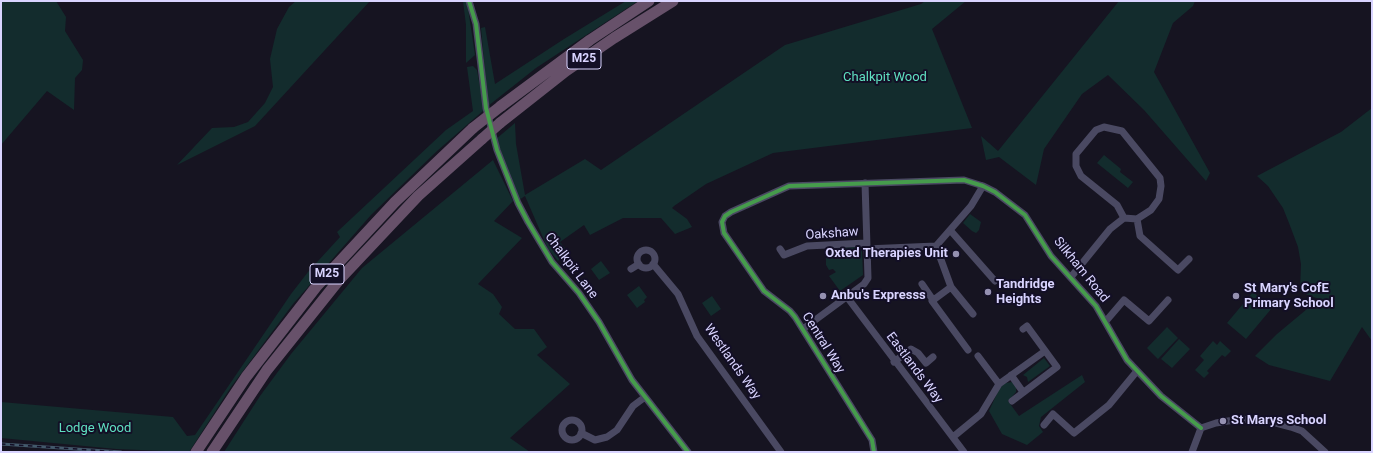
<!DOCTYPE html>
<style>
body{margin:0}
#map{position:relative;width:1373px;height:453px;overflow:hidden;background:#161421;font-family:Roboto,sans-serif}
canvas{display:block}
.frame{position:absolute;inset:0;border:2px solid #d9d4ff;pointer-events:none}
</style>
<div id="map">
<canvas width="1373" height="453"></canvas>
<div class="frame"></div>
</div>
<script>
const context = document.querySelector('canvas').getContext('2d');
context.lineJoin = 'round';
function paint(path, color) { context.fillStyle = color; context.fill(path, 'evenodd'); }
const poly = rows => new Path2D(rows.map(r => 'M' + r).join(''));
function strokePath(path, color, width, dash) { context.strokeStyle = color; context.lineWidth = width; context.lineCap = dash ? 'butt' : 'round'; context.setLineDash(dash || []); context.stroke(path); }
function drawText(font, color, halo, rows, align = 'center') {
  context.font = font + ' Roboto,sans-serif'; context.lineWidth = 4; context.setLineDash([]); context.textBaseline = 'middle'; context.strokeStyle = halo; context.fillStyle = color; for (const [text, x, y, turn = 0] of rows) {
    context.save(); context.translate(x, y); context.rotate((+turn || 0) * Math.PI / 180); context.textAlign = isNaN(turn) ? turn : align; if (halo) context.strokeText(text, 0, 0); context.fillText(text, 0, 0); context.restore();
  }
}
paint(poly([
 [1,1,56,1,66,17,65,31,83,60,82,70,75,78,74,110,47,91,1,145],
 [296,1,370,1,255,126,177,165,212,128,234,127,248,122,265,103,273,87,270,59,277,29,289,7],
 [463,1,466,1,468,8,475,55,466,63,466,25],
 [626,1,638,1,536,68,488,106,481,28,485,27,495,84,564,39],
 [925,1,966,1,932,29,972,128,773,153,706,184,674,206,672,208,687,219,692,227,675,234,661,218,623,218,590,235,584,225,560,242,565,248,563,255,558,261,548,249,525,196,519,200,496,139,515,123,516,144,525,195,585,159,601,170,785,45,921,4],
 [1119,1,1195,1,1193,6,1173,23,1154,72,1210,173,1206,181,1144,110,1108,75,1082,94,1044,149,1036,185,999,157,986,160,981,136,998,151],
 [473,66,477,70,484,110,437,151,371,215,293,304,231,387,189,452,116,449,1,438,1,402,173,417,187,436,195,435,291,294,308,272,340,237,337,232,446,130,473,111,467,67],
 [1372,108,1372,341,1362,327,1330,381,1269,365,1255,356,1277,334,1319,299,1300,292,1301,264,1298,247,1289,223,1283,208,1268,186,1257,176,1341,132],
 [1104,155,1121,169,1120,172,1133,182,1128,188,1097,163],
 [493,160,513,201,494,221,522,238,478,284,493,294,502,307,499,314,515,329,534,329,547,347,537,355,570,384,510,438,530,452,224,452,260,396,291,354,362,268],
 [970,214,981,222,979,230,976,233,972,231,963,223],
 [860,247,862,250,863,275,840,291,829,276,836,272,833,269,829,270,826,265,826,251,830,248],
 [601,261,610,273,599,280,591,269],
 [639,286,647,297,644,300,645,302,637,308,627,295],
 [1253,292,1272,308,1246,339,1227,323],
 [712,296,721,309,711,316,702,303],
 [1167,327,1178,338,1158,359,1147,348],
 [1179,339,1190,349,1172,368,1161,359],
 [1213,341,1217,345,1220,341,1231,351,1225,357,1222,355,1207,371,1209,373,1204,378,1195,370,1204,360,1200,356],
 [1044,358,1050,366,1028,382,1027,377,1023,375],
 [1082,375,1085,382,1041,417,1039,426,1043,432,1027,445,1002,434,989,411,1000,387,1006,383,1012,382,1016,386,1016,392,1008,401,1019,416]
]), '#132c2d');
strokePath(poly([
 [469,1,476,24,486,108,497,150,518,203,528,222,552,262,579,293,599,322,632,380,688,452],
 [1124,218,1117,205,1081,176,1076,166,1076,154,1096,130,1104,127,1122,131,1160,178,1161,186,1159,199,1151,210,1137,219],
 [1124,218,1137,219,1140,236,1178,270,1189,259],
 [950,230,995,281],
 [936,246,951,287,973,314],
 [780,249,784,255,807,246,866,243],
 [866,249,936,246,971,206,983,186],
 '637 259a9 9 0 1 1 18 0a9 9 0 1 1-18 0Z',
 [653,264,678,294,697,336,781,452],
 [631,269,639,264],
 [1071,277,1110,229,1124,218],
 [922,284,933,300],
 [951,287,932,301,968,350],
 [847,297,964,452],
 [1106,321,1124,300,1149,321,1168,300],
 [803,329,864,284,868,278,865,183],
 [978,356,999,384],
 [894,362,911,349,918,353,926,363,933,357],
 [1011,375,1023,392],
 [1012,401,1057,367,1027,326,1023,329],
 '562 430a10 10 0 1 1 20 0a10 10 0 1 1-20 0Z',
 [1044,425,1053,414,1074,433,1109,405,1137,371],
 [581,433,595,440,607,437,617,430,633,406,645,397],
 [953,437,981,414,999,384,1045,351],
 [874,452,872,440,795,317,790,311,764,291,724,233,722,222,725,216,731,212,789,186,964,180,983,186,995,192,1025,215,1051,256,1096,306,1127,360,1161,396,1201,428],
 [1192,452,1201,428,1216,423,1240,419,1268,421,1291,427,1302,431,1325,452]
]), '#4a4962', 7);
strokePath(poly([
 [501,106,590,40,649,1],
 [500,123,566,71,614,38,673,1],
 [196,452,246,377,316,287,395,202,473,128],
 [212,452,267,370,339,280,418,196,482,139]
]), '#67516a', 11);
const rail = poly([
 [1,444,121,452]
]);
strokePath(rail, '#43596b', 3);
strokePath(rail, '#130f26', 1.5, [4.5]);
strokePath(poly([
 [473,128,501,106],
 [482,139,500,123]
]), '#67516a', 11);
strokePath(poly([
 [469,1,476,24,486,108,497,150,518,203,528,222,552,262,579,293,599,322,632,380,688,452],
 [874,452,872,440,795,317,790,311,764,291,724,233,722,222,725,216,731,212,789,186,964,180,983,186,995,192,1025,215,1051,256,1096,306,1127,360,1161,396,1201,428]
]), '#469c4c', 4);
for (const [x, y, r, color] of [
 [956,254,4,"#9591b1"],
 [988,292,4,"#9591b1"],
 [823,296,4,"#9591b1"],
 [1236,296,4,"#9591b1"],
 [1223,421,4,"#9591b1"]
]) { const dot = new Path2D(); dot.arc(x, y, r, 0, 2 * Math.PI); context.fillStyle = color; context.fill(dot); strokePath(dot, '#130f26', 1.5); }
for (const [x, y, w] of [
 [584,59,34],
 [327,274,34]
]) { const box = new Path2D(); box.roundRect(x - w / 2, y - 10, w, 20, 3); context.fillStyle = '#130f26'; context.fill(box); strokePath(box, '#d9d4ff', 1); }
drawText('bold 12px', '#d9d4ff', null, [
 ["M25",584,59],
 ["M25",327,274]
]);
drawText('13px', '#5fe0c0', '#130f26', [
 ["Chalkpit Wood",885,78],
 ["Lodge Wood",95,429]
]);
drawText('13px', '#d9d4ff', '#130f26', [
 ["Oakshaw",832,234,-4],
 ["Chalkpit Lane",571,266,53],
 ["Silkham Road",1081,270,51],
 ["Central Way",823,343,58],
 ["Westlands Way",732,362,55],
 ["Eastlands Way",914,368,53]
]);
drawText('bold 13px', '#d9d4ff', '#130f26', [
 ["Oxted Therapies Unit",948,254,"right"],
 ["Tandridge",996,285],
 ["Heights",996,300],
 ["St Mary's CofE",1244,289],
 ["Primary School",1244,304],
 ["Anbu's Expresss",831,296],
 ["St Marys School",1231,421]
], 'left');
</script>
